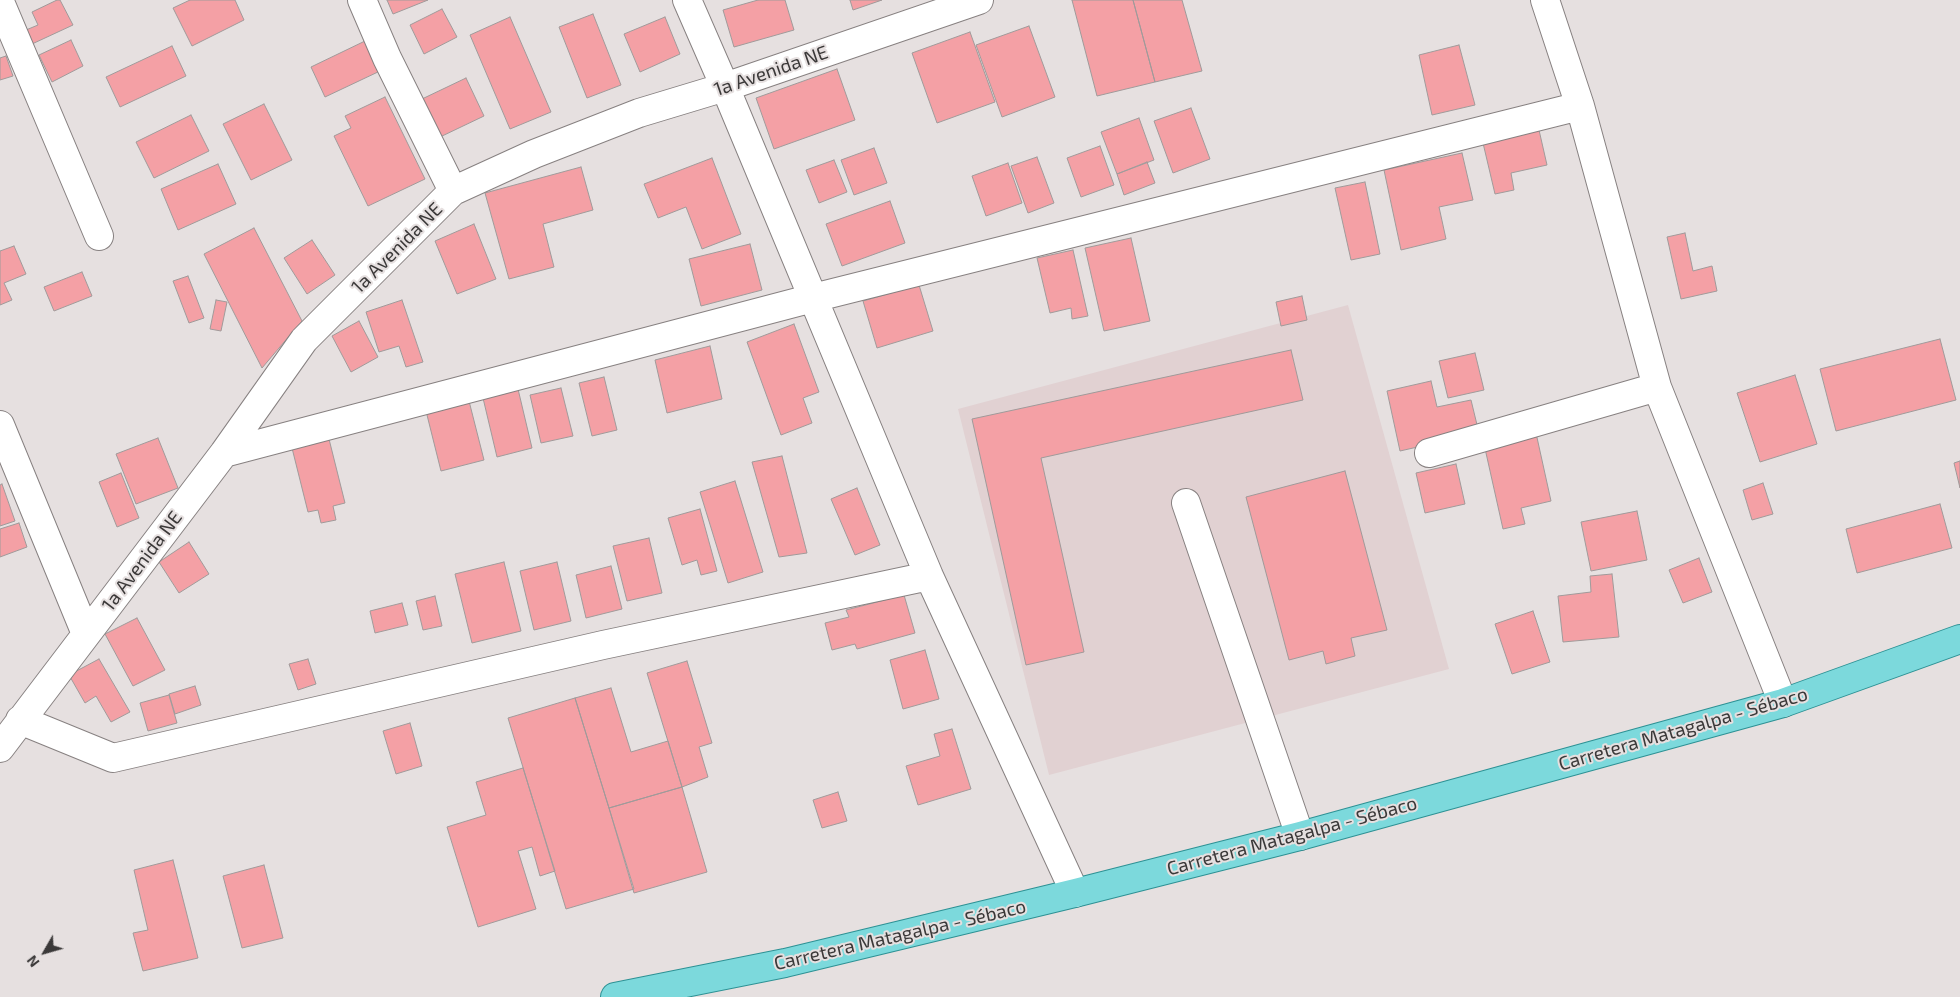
<!DOCTYPE html>
<meta charset="utf-8">
<style>
body{margin:0}
#map{position:relative;width:1960px;height:997px;overflow:hidden;background:#e6e0e0;font-family:"Exo 2",sans-serif}
canvas{display:block}
.north{position:absolute;left:20px;top:927px;width:50px;height:50px;-webkit-text-stroke:4px #e6e0e0;paint-order:stroke;rotate:232deg;font-size:14px;font-weight:700;line-height:20px;text-align:center;color:#3b3939}
.north::after{content:'';display:block;margin:auto;width:18px;height:22px;background:#3b3939;clip-path:polygon(50% 0,100% 100%,50% 72%,0 100%)}
</style>
<div id="map">
<canvas width="1960" height="997"></canvas>
<div class="north">N</div>
</div>
<script>
const context = document.querySelector('canvas').getContext('2d');
context.lineJoin = 'round';
function paint(path, color) { context.fillStyle = color; context.fill(path, 'evenodd'); }
const poly = rows => new Path2D(rows.map(r => 'M' + r).join(''));
function strokePath(path, color, width, dash) { context.strokeStyle = color; context.lineWidth = width; context.lineCap = dash ? 'butt' : 'round'; context.setLineDash(dash || []); context.stroke(path); }
function drawText(font, color, halo, rows, align = 'center') {
  context.font = font + ' "Exo 2",sans-serif'; context.lineWidth = 4; context.setLineDash([]); context.textBaseline = 'middle'; context.strokeStyle = halo; context.fillStyle = color; for (const [text, x, y, turn = 0] of rows) {
    context.save(); context.translate(x, y); context.rotate((+turn || 0) * Math.PI / 180); context.textAlign = isNaN(turn) ? turn : align; if (halo) context.strokeText(text, 0, 0); context.fillText(text, 0, 0); context.restore();
  }
}
paint(poly([
 [1348,305,1449,669,1049,775,958,409]
]), '#e1d1d2');
const building = poly([
 [57,0,60,0,73,25,32,44,26,30,38,25,32,12,57,0],
 [190,0,235,0,244,20,192,46,173,8,190,0],
 [387,0,428,0,393,14,387,0],
 [758,0,785,0,794,30,734,47,723,10,758,0],
 [850,0,882,0,853,10,850,0],
 [1072,0,1133,0,1155,82,1097,96,1072,0],
 [1133,0,1182,0,1202,71,1155,82,1133,0],
 [442,9,457,37,424,54,410,25,442,9],
 [593,14,621,85,587,98,559,27,593,14],
 [510,17,551,112,510,129,470,35,510,17],
 [665,17,680,54,640,72,624,34,665,17],
 [1029,26,1055,97,1002,117,976,45,1029,26],
 [970,32,995,102,937,123,912,53,970,32],
 [71,40,83,66,52,82,39,55,71,40],
 [365,41,380,71,325,97,311,67,365,41],
 [1459,45,1475,105,1432,115,1419,55,1459,45],
 [172,46,186,76,120,107,106,77,172,46],
 [6,56,13,76,0,80,0,58,6,56],
 [837,69,855,120,774,149,756,98,837,69],
 [466,78,484,116,440,137,422,99,466,78],
 [385,97,425,179,368,206,334,136,351,128,345,116,385,97],
 [264,104,292,160,251,180,223,124,264,104],
 [1191,108,1210,159,1173,173,1154,121,1191,108],
 [191,115,209,151,154,178,136,142,191,115],
 [1139,118,1154,160,1117,174,1101,132,1139,118],
 [1539,130,1547,165,1511,173,1514,190,1495,194,1483,143,1539,130],
 [1100,146,1114,185,1081,197,1067,158,1100,146],
 [874,148,887,183,854,195,841,160,874,148],
 [1462,153,1473,200,1439,207,1446,239,1401,250,1384,170,1462,153],
 [1037,157,1054,203,1028,213,1011,166,1037,157],
 [712,158,741,234,702,249,686,207,658,218,644,184,712,158],
 [834,160,847,192,819,203,806,170,834,160],
 [1147,162,1155,183,1124,195,1117,174,1147,162],
 [1008,163,1022,203,986,216,972,176,1008,163],
 [218,164,236,204,178,230,161,189,218,164],
 [581,167,593,210,543,224,554,267,509,279,485,193,581,167],
 [1365,182,1380,254,1351,260,1335,188,1365,182],
 [890,201,905,243,842,266,826,224,890,201],
 [474,224,496,279,457,294,435,241,474,224],
 [254,228,302,321,262,368,204,254,254,228],
 [1685,233,1693,271,1712,266,1717,291,1681,299,1667,237,1685,233],
 [1131,238,1150,321,1104,331,1085,248,1131,238],
 [312,240,335,275,307,294,284,258,312,240],
 [750,244,762,290,701,306,689,259,750,244],
 [14,246,26,274,4,283,12,300,0,305,0,251,14,246],
 [1073,250,1088,316,1072,319,1071,308,1050,313,1037,258,1073,250],
 [82,272,92,296,54,311,44,287,82,272],
 [188,276,204,318,189,323,173,281,188,276],
 [919,285,933,331,877,348,863,301,919,285],
 [1302,296,1307,320,1281,326,1276,302,1302,296],
 [216,300,227,302,221,331,210,329,216,300],
 [402,300,423,362,406,367,399,346,379,352,366,312,402,300],
 [359,321,378,357,351,372,332,336,359,321],
 [794,324,819,392,803,398,812,423,781,435,747,342,794,324],
 [1940,339,1956,400,1836,431,1820,369,1940,339],
 [710,346,722,399,667,413,655,360,710,346],
 [1291,350,1303,400,1041,458,1084,652,1026,665,972,419,1291,350],
 [1475,353,1484,390,1448,398,1439,361,1475,353],
 [1795,375,1817,444,1760,462,1737,393,1795,375],
 [604,377,617,430,592,436,579,383,604,377],
 [1431,381,1437,407,1471,400,1479,433,1400,451,1387,391,1431,381],
 [561,388,573,436,541,443,530,395,561,388],
 [518,389,532,448,497,457,483,398,518,389],
 [469,401,484,460,441,471,426,411,469,401],
 [1536,433,1551,501,1521,508,1525,524,1503,529,1484,444,1536,433],
 [158,438,178,488,136,504,116,454,158,438],
 [329,439,345,503,333,506,336,520,321,523,318,510,308,512,292,448,329,439],
 [782,456,807,553,779,557,752,462,782,456],
 [1960,461,1960,488,1954,463,1960,461],
 [1456,464,1465,504,1425,513,1416,473,1456,464],
 [1345,471,1387,630,1351,638,1355,656,1326,664,1323,651,1289,660,1246,497,1345,471],
 [121,473,139,518,117,527,99,482,121,473],
 [735,481,763,572,728,583,700,492,735,481],
 [1763,483,1773,514,1752,520,1743,490,1763,483],
 [2,484,15,521,0,526,0,485,2,484],
 [857,488,880,545,855,555,831,499,857,488],
 [1940,504,1952,548,1857,573,1846,529,1940,504],
 [700,509,717,571,701,575,697,560,682,565,668,518,700,509],
 [1637,511,1647,560,1591,571,1581,522,1637,511],
 [19,523,27,547,0,557,0,529,19,523],
 [649,538,662,593,627,601,613,546,649,538],
 [189,542,209,574,179,593,159,562,189,542],
 [1699,558,1712,592,1683,603,1669,570,1699,558],
 [504,562,521,631,472,643,455,574,504,562],
 [557,562,571,621,534,630,520,571,557,562],
 [611,566,622,609,586,618,576,575,611,566],
 [1612,574,1619,637,1563,642,1558,596,1591,592,1590,576,1612,574],
 [904,595,915,633,857,649,855,644,832,650,825,623,849,617,846,610,904,595],
 [435,596,442,626,423,630,416,601,435,596],
 [402,603,408,625,375,633,370,611,402,603],
 [1533,611,1550,662,1512,674,1495,624,1533,611],
 [137,618,165,670,133,686,105,634,137,618],
 [925,650,939,699,903,709,890,660,925,650],
 [99,659,130,712,111,722,96,696,85,703,69,675,99,659],
 [308,659,316,684,298,690,289,664,308,659],
 [687,661,712,743,699,747,708,777,682,787,647,673,687,661],
 [195,686,201,705,175,714,169,694,195,686],
 [611,688,631,752,668,741,682,787,609,808,575,698,611,688],
 [169,695,177,723,148,731,140,703,169,695],
 [575,698,634,889,566,909,508,718,575,698],
 [410,723,422,766,396,774,383,731,410,723],
 [952,729,971,789,918,805,906,766,940,756,934,734,952,729],
 [523,768,555,871,540,876,532,847,518,851,536,909,478,927,447,827,486,815,476,782,523,768],
 [682,787,707,872,634,893,609,808,682,787],
 [838,792,847,821,822,828,813,800,838,792],
 [173,860,198,958,143,971,133,933,148,930,134,870,173,860],
 [264,865,283,938,242,948,223,876,264,865]
]);
paint(building, '#f4a0a5');
strokePath(building, '#a09a9a', 1);
const minor = poly([
 [362,0,387,58,453,191],
 [687,0,725,87,929,576,1075,893],
 [1545,0,1580,106,1657,387,1783,703],
 [0,2,99,236],
 [0,425,86,634],
 [224,453,813,298,1580,106],
 [1429,453,1657,387],
 [1186,503,1300,836],
 [20,720,113,758,603,645,929,576],
 [0,748,224,453,304,340,453,191,534,154,639,113,725,87,979,0]
]);
const major = poly([
 [615,997,785,963,1075,893,1300,836,1783,703,1960,639]
]);
strokePath(minor, '#878181', 30);
strokePath(major, '#2d9194', 30);
strokePath(minor, '#fff', 28);
strokePath(major, '#7cd9dc', 28);
drawText('19px', '#3b3939', '#e6e0e0', [
 ["1a Avenida NE",771,71,-19],
 ["1a Avenida NE",397,248,-45],
 ["1a Avenida NE",142,561,-53],
 ["Carretera Matagalpa - Sébaco",1683,729,-16],
 ["Carretera Matagalpa - Sébaco",1292,836,-15],
 ["Carretera Matagalpa - Sébaco",900,935,-13]
]);
</script>
